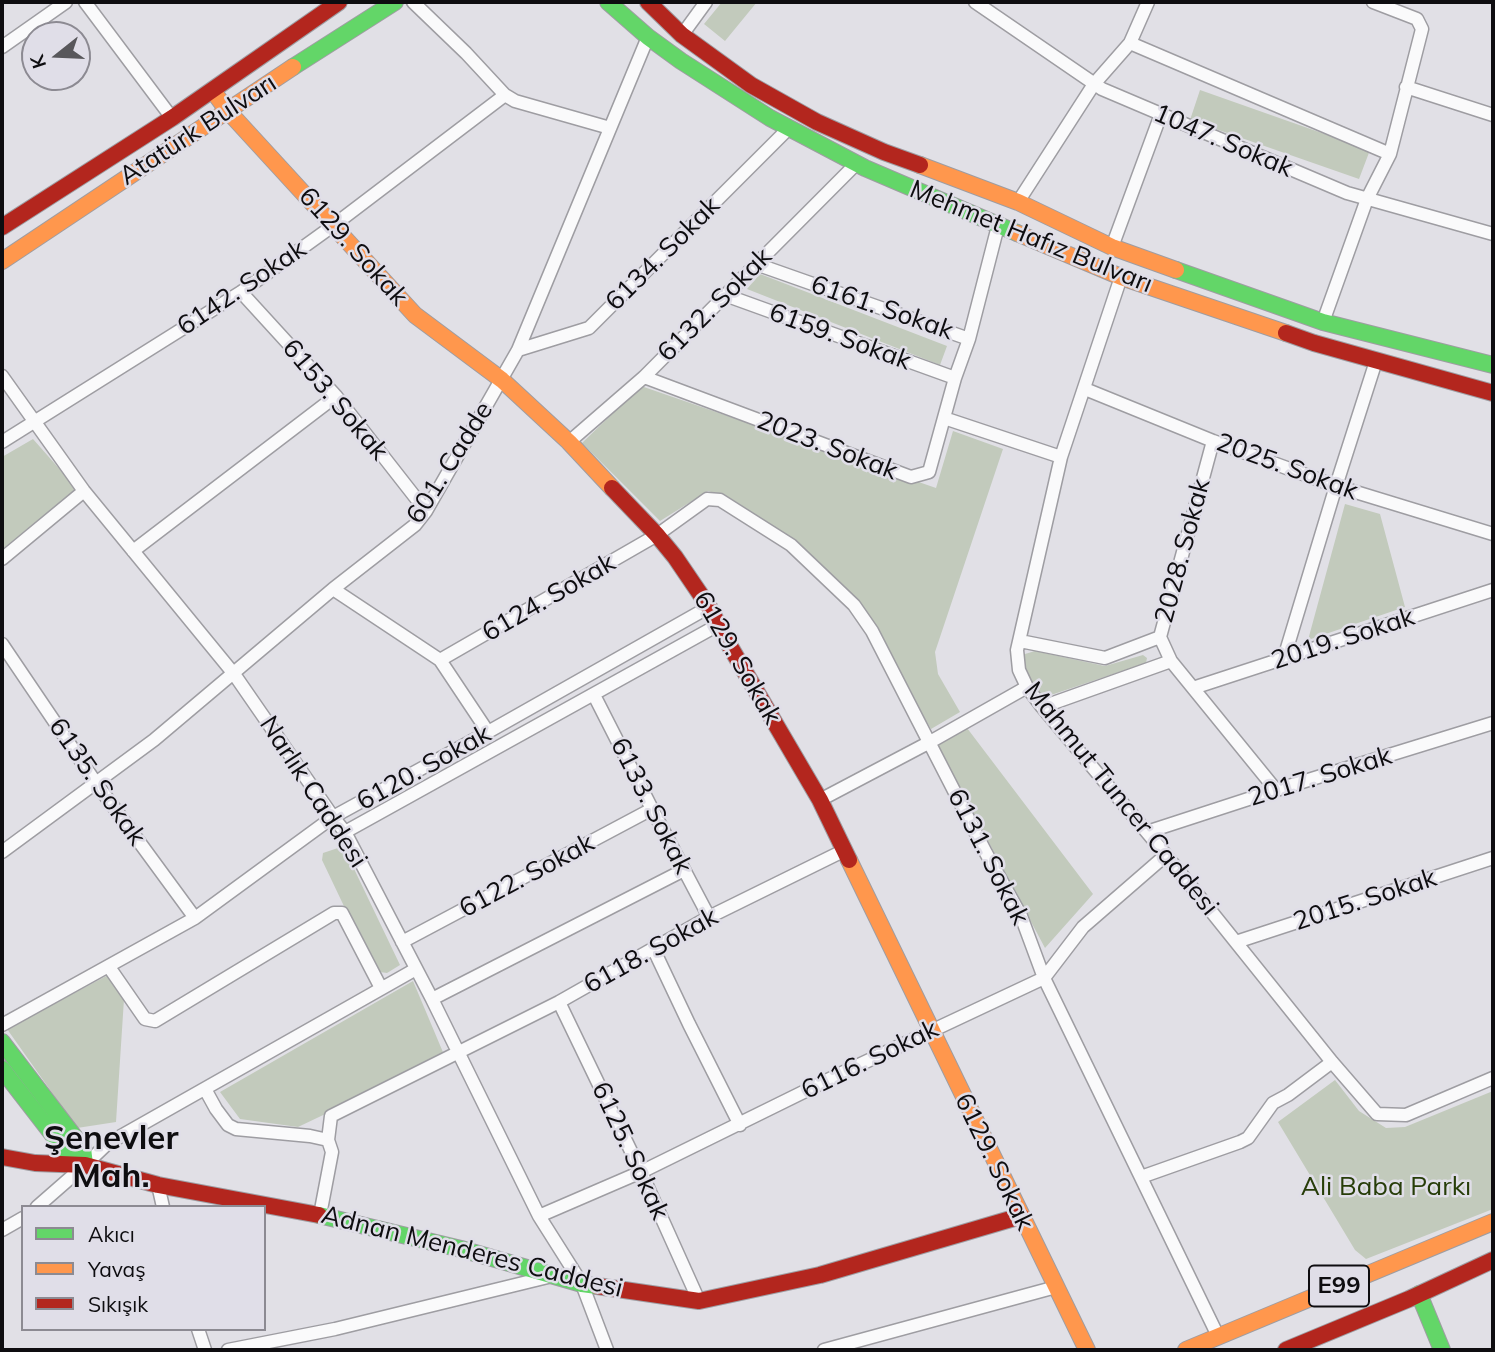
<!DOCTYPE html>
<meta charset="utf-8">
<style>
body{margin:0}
#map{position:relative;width:1495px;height:1352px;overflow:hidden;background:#e1e0e6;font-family:Mulish,sans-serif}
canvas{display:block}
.frame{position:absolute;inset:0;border:4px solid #0e0d10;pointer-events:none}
.legend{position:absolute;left:21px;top:1205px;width:245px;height:126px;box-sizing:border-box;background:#e0dee8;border:2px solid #8c8a92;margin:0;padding:9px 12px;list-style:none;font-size:21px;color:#0e0d10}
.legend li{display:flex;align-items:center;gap:14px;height:35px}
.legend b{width:35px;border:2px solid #8c8a92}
.north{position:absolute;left:21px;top:21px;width:70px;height:70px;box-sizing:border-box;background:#e0dee8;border:2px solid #8c8a92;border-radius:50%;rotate:252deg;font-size:19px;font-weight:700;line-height:28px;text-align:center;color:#0e0d10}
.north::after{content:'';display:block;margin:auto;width:24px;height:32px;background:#58575b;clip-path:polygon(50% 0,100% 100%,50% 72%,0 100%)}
</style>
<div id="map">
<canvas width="1495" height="1352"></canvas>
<div class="frame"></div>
<ul class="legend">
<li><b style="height:9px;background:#63d668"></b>Akıcı</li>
<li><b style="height:9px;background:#ff974d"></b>Yavaş</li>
<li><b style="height:9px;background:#b3261e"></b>Sıkışık</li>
</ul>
<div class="north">K</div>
</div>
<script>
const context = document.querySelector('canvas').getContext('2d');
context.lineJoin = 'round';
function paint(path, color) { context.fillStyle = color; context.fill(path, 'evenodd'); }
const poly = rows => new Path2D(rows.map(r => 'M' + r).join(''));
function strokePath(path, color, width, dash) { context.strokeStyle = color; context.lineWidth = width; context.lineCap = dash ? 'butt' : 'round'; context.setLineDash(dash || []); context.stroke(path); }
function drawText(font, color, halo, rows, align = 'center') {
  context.font = font + ' Mulish,sans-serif'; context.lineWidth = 5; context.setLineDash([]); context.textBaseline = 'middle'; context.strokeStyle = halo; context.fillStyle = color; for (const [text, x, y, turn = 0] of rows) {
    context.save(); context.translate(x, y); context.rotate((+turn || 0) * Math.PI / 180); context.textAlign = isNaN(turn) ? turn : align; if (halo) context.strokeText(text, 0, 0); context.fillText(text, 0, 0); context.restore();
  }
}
paint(poly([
 [722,2,757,2,725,41,704,24],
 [1200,90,1370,150,1359,179,1190,120],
 [760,274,947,346,940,365,747,289],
 [641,386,936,488,953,431,1003,449,935,652,938,674,960,712,931,729,857,602,797,542,730,498,708,491,660,521,582,443],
 [33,439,78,490,2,554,2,457],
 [1345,504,1380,514,1405,607,1308,640],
 [1035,651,1105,666,1143,655,1147,658,1146,663,1042,698,1024,669,1025,654],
 [967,728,1093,894,1045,948,937,745],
 [338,848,345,850,400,965,387,973,380,972,372,965,322,860,323,853],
 [110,974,124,999,116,1122,77,1128,7,1029],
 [413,981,445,1057,298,1127,240,1119,220,1092],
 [1335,1080,1359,1111,1386,1128,1405,1127,1493,1091,1493,1209,1366,1259,1355,1250,1278,1122]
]), '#c2cabc');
const street = poly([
 [85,2,172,118],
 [413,2,466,53,505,95,515,101,610,128],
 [975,2,1102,89,1347,193,1493,234],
 [1373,2,1417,19,1422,29,1390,154],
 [682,35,706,2],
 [1130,43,1390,154,1367,199,1323,322],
 [2,47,66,2],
 [1406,87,1493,115],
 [1018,202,1094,84,1130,43,1148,2],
 [1112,247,1161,114],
 [756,264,969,339],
 [1121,277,1061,457,1017,650,1019,670,1027,687,1042,707,1166,855,1332,1062,1377,1114,1406,1115,1493,1078],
 [241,292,336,396,426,511],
 [725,295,955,378],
 [518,350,589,328,789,128],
 [2,376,84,491,234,674,333,817,345,832,432,999,539,1216,582,1284,607,1350],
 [644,377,911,477,929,472,955,378,969,339,998,226],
 [1085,389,1213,441,1336,486,1493,534],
 [944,418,1061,457],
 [1213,441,1160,637,1171,661,1276,790],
 [2,442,241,292,334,225,505,95],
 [569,442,644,377,856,164],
 [133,551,336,396],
 [2,559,84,491],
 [333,589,440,660,488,732],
 [1020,641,1105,658,1160,637],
 [2,644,96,783,195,918],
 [1284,658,1336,486,1376,361],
 [440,660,657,535,707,499,720,500,791,545,854,605,872,631,986,853,1021,916,1044,978,1218,1336],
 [1193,688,1493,590],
 [594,695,652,809,709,917],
 [1042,707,1171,661],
 [820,800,930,742,1027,687],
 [345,832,718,625],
 [1147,832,1276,790,1493,723],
 [2,852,154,740,333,589,415,525,426,511,518,350,648,37],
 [402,942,652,809],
 [1236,942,1493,858],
 [653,948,689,1024,740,1125],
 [109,967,145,1019,155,1021,334,913,342,913,381,988],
 [432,999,684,870],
 [559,1002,641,1172,699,1301],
 [2,1025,195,918,333,817,488,732,709,607],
 [205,1089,216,1109,228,1125,236,1129,310,1136,328,1140,332,1152,320,1215],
 [328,1140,331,1116,559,1002,709,917,845,850],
 [1141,1177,1240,1142,1248,1138,1273,1103,1288,1095,1332,1062],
 [158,1185,163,1207],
 [37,1207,85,1165,107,1144,416,969],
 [539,1216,641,1172,844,1072,1044,978,1083,927,1166,855],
 [2,1230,23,1218],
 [198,1329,205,1350],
 [228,1350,335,1329,552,1276],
 [824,1350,1056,1287]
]);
const fast = poly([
 [608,2,648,37,681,61,770,118,865,168,1017,233],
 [293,67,395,2],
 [1176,270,1323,322,1493,365],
 [2,1042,83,1148,85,1165,70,1157,2,1069],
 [319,1215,461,1249,582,1284,597,1286],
 [1419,1294,1442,1350]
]);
const slow = poly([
 [213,91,227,110,415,315,502,380,569,442,612,488],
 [920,165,1018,202,1112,247,1176,270],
 [1017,233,1121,277,1286,333],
 [2,261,293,67],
 [849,860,1087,1350],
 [1186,1350,1493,1222]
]);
const jam = poly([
 [648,2,682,35,751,85,817,122,884,152,920,165],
 [2,227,172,118,339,2],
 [1286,333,1314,343,1493,393],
 [612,488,657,535,675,557,709,607,728,643,820,800,849,860],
 [2,1157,35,1163,85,1165,158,1185,319,1215],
 [597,1286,699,1301,820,1275,1021,1216],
 [1286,1350,1409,1299,1493,1260]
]);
strokePath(street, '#9e9da2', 15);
strokePath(fast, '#9e9da2', 18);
strokePath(slow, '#9e9da2', 18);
strokePath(jam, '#9e9da2', 18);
strokePath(street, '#fafafb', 12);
strokePath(fast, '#63d668', 16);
strokePath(slow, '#ff974d', 16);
strokePath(jam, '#b3261e', 16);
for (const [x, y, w] of [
 [1339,1286,60]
]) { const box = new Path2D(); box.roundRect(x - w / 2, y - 20.5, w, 41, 5); context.fillStyle = '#e0dee8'; context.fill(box); strokePath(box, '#0e0d10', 2); }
drawText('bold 24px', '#0e0d10', null, [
 ["E99",1339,1286]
]);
drawText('26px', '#0e0d10', '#e0dee8', [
 ["Atatürk Bulvarı",198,130,-33],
 ["1047. Sokak",1223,141,23],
 ["Mehmet Hafız Bulvarı",1031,237,22],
 ["6129. Sokak",353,247,48],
 ["6134. Sokak",663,254,-45],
 ["6142. Sokak",242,288,-34],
 ["6132. Sokak",715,305,-45],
 ["6161. Sokak",882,308,19],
 ["6159. Sokak",840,337,20],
 ["6153. Sokak",335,400,50],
 ["2023. Sokak",827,446,21],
 ["601. Cadde",450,463,-58],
 ["2025. Sokak",1287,467,20],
 ["2028. Sokak",1183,551,-75],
 ["6124. Sokak",549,598,-30],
 ["2019. Sokak",1343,639,-18],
 ["6129. Sokak",737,658,60],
 ["6120. Sokak",424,768,-29],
 ["2017. Sokak",1320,777,-17],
 ["6135. Sokak",97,782,55],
 ["Narlık Caddesi",313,792,57],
 ["Mahmut Tuncer Caddesi",1121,799,51],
 ["6133. Sokak",651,806,63],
 ["6131. Sokak",988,857,63],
 ["6122. Sokak",527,876,-28],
 ["2015. Sokak",1365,900,-18],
 ["6118. Sokak",651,951,-29],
 ["6116. Sokak",870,1060,-26],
 ["6125. Sokak",630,1151,65],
 ["6129. Sokak",994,1162,64],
 ["Adnan Menderes Caddesi",472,1252,14]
]);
drawText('26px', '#273d09', '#e0dee8', [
 ["Ali Baba Parkı",1386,1187]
]);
drawText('bold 33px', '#0e0d10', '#e0dee8', [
 ["Şenevler",111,1139],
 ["Mah.",111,1177]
]);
</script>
